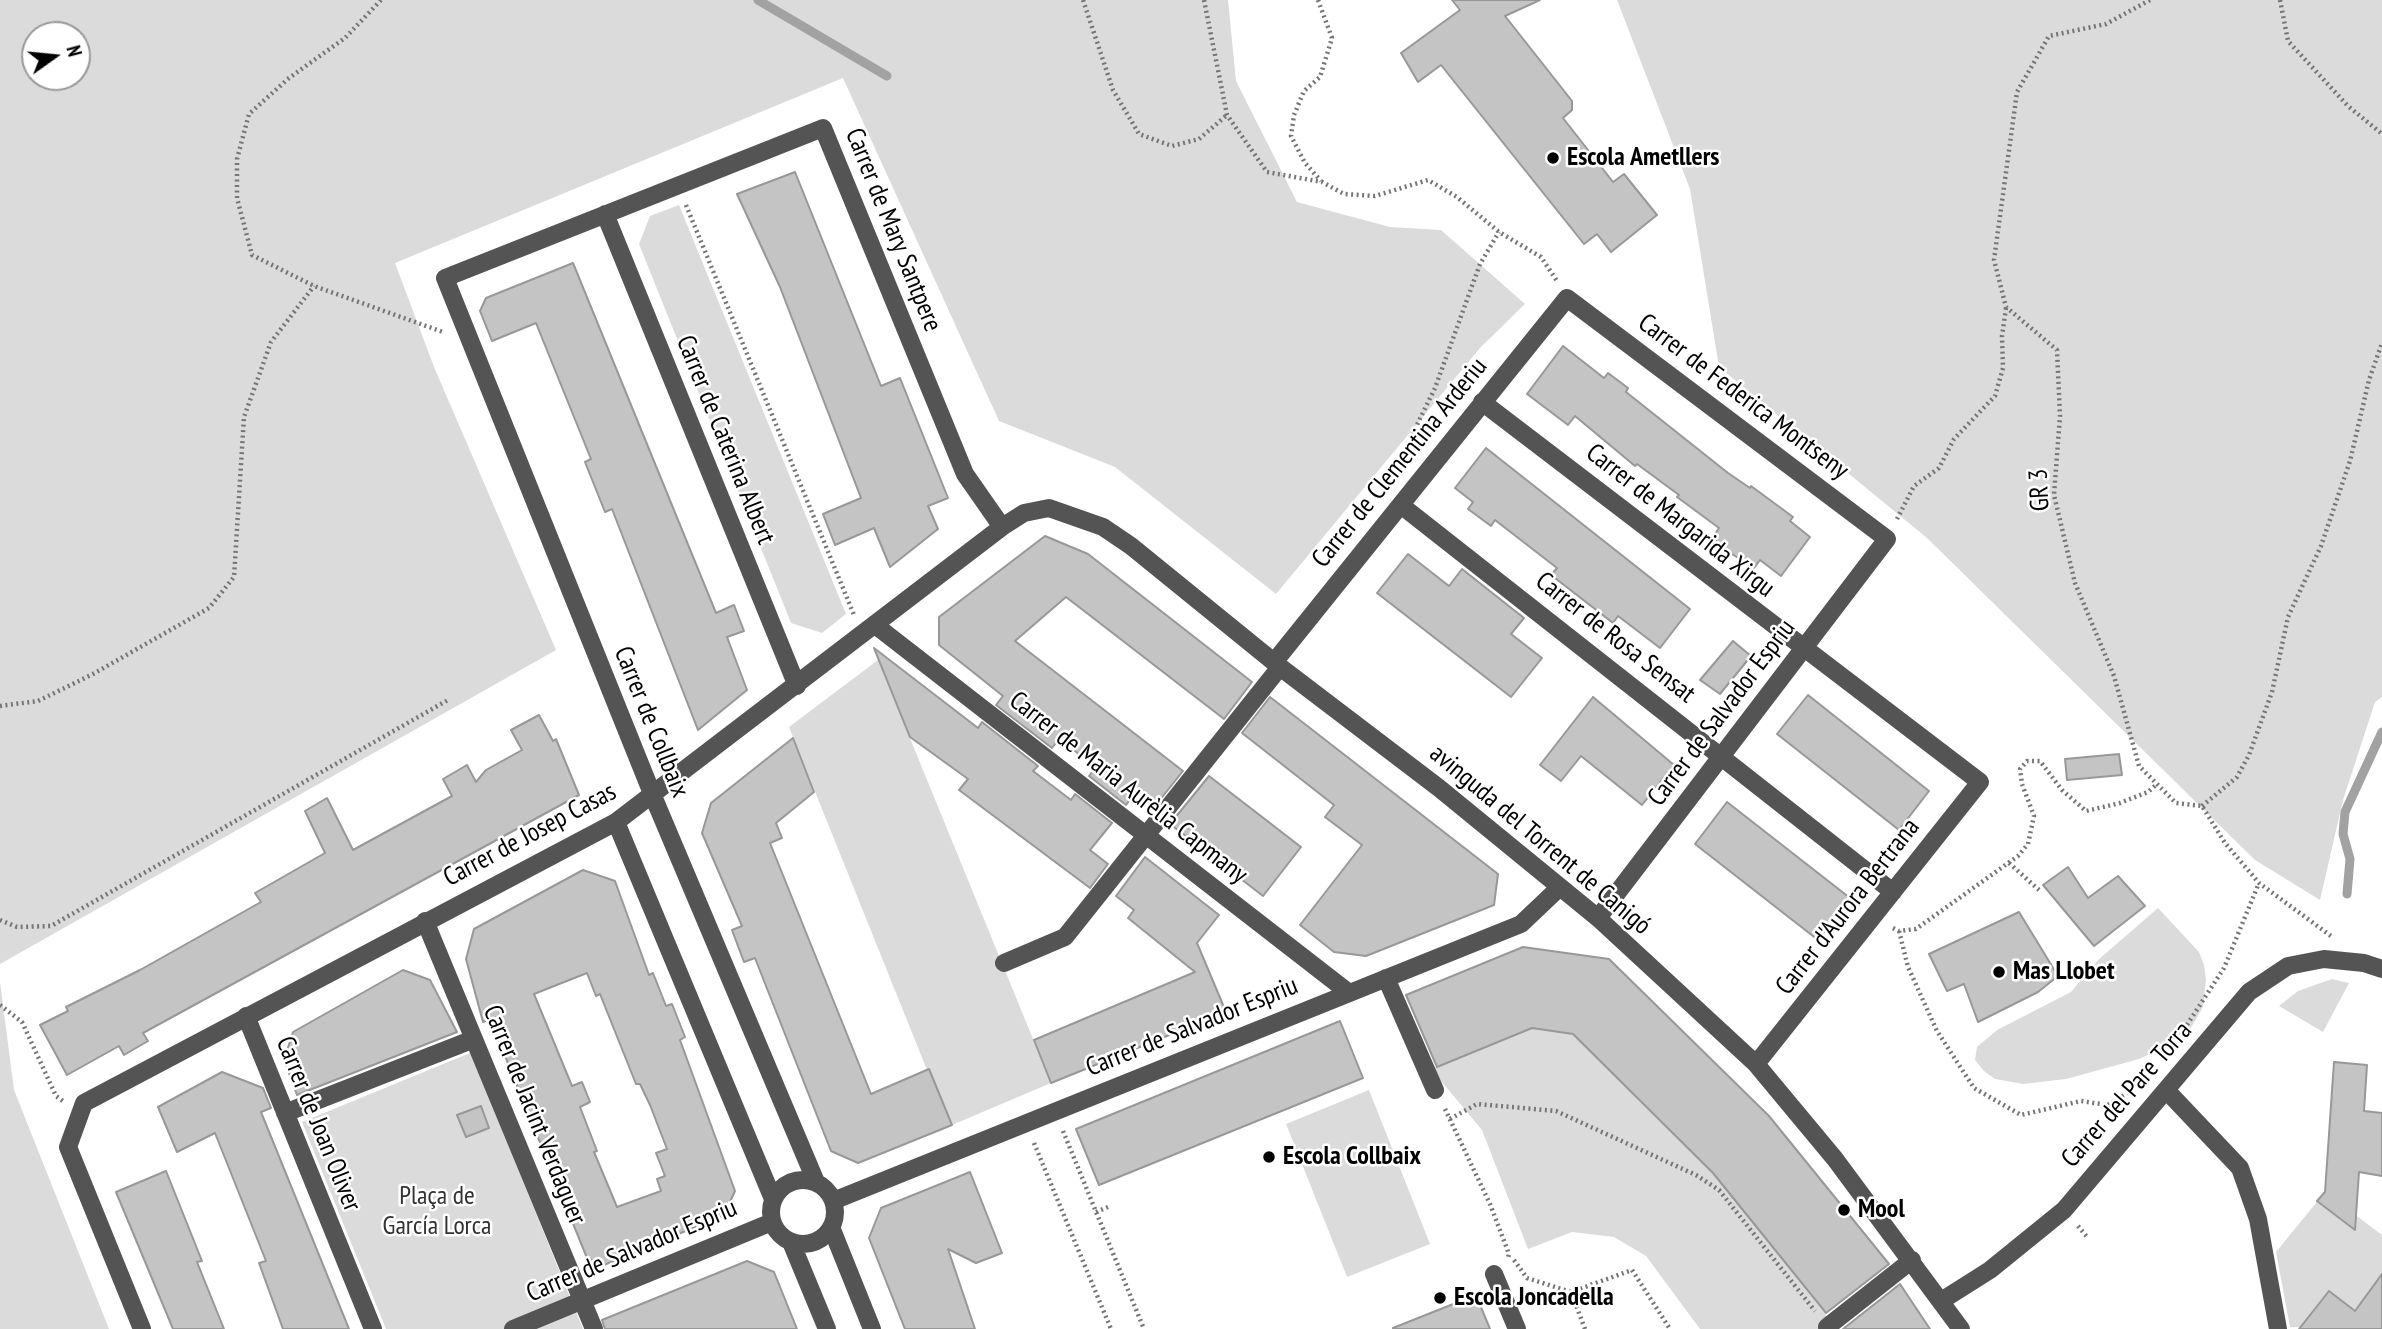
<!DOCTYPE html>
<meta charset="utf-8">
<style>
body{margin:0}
#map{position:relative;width:2382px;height:1329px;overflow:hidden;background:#fff;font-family:"PT Sans Narrow",sans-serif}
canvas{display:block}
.north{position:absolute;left:21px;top:21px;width:70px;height:70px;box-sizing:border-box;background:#fff;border:2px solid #999;border-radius:50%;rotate:75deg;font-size:19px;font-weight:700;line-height:28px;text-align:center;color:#000}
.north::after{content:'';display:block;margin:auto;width:24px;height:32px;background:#000;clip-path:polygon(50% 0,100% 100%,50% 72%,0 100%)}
</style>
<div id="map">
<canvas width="2382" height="1329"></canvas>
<div class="north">N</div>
</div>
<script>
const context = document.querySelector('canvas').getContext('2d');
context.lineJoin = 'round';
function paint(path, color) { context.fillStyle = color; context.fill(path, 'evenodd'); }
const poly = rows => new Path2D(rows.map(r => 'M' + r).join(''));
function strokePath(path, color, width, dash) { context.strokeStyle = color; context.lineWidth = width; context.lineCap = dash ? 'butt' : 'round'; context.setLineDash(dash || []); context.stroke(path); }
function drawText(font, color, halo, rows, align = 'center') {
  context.font = font + ' "PT Sans Narrow",sans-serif'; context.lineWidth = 5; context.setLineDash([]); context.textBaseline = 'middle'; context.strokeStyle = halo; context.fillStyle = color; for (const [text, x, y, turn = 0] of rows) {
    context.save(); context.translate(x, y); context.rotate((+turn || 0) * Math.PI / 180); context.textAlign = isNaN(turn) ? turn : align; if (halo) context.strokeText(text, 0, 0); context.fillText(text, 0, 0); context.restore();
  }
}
paint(poly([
 [0,0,1228,0,1236,81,1297,202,1390,227,1441,230,1525,304,1480,348,1276,594,1115,467,999,421,843,78,395,263,434,367,556,650,0,964],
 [35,35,77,35,77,77,35,77],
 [1617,0,2382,0,2382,697,2375,702,2343,800,2320,900,2255,860,1927,538,1719,367,1690,189],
 [679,205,846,614,822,633,791,623,639,244,650,216],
 [878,660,1051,1083,952,1125,927,1070,789,727],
 [2158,908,2199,952,2204,965,2206,979,2203,1007,2189,1031,2165,1047,2139,1059,2066,1079,2023,1084,1995,1079,1984,1071,1975,1060,1977,1047,1997,1030,2071,992,2098,960],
 [2332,979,2349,983,2323,1032,2279,1006,2298,991],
 [0,982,14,1090,109,1329,0,1329],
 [1532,1028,1573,1034,1713,1173,1837,1329,1700,1329,1646,1256,1614,1237,1572,1232,1528,1249,1482,1130,1431,1069],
 [470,1053,522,1179,583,1329,386,1329,302,1122],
 [1369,1090,1430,1244,1347,1277,1286,1124],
 [2325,1192,2382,1235,2382,1329,2290,1327,2276,1252]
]), '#dbdbdb');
strokePath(poly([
 [758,0,887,76],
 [2347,894,2350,859,2343,834,2345,812,2382,732]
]), '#a2a2a2', 9);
const building = poly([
 [1452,0,1540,0,1505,16,1572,101,1572,110,1563,118,1613,182,1624,174,1657,215,1611,252,1597,234,1584,244,1441,65,1418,82,1401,53,1460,10,1452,0],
 [795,172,881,386,900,378,948,498,928,506,938,529,890,567,874,528,835,545,823,514,861,498,780,287,737,194,795,172],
 [573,263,716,613,734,605,744,631,727,637,747,690,698,730,612,509,605,512,585,462,591,459,536,323,492,341,480,311,486,298,573,263],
 [1563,346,1604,378,1608,373,1628,388,1626,392,1728,473,1750,488,1751,486,1793,517,1790,521,1810,537,1781,576,1760,560,1754,568,1732,554,1712,538,1719,528,1677,497,1679,495,1637,464,1635,466,1575,416,1568,425,1527,394,1563,346],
 [1486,448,1690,609,1660,648,1618,616,1613,623,1551,575,1557,568,1495,520,1491,526,1468,509,1473,502,1455,488,1486,448],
 [1045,536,1088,554,1252,682,1224,719,1066,597,1015,641,1183,771,1152,810,1133,796,1126,805,1089,776,1096,767,1059,739,1052,748,996,705,1003,696,939,645,939,617,1045,536],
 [1408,554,1449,586,1462,569,1524,618,1511,634,1542,658,1511,697,1377,593,1408,554],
 [1733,641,1751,656,1720,694,1700,680,1733,641],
 [874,648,978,728,982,722,1038,766,1033,771,1071,800,1075,794,1112,823,1090,850,1108,864,1090,888,959,790,968,779,910,737,874,648],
 [1808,695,1929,791,1899,830,1777,734,1808,695],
 [1270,697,1498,874,1494,905,1366,956,1334,952,1300,925,1362,845,1325,817,1334,805,1242,733,1270,697],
 [1593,697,1674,765,1642,805,1581,756,1561,781,1540,765,1593,697],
 [539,715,553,741,556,739,579,795,143,1033,148,1041,124,1055,119,1046,67,1075,40,1025,68,1011,66,1007,140,970,261,902,255,893,325,853,305,811,327,798,353,850,452,796,443,779,467,765,476,782,486,770,522,750,511,730,539,715],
 [793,738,814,792,776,823,782,838,770,843,871,1094,929,1069,952,1125,858,1163,831,1151,755,958,744,962,732,930,742,926,702,833,711,803,793,738],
 [2119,754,2122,775,2067,780,2065,759,2119,754],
 [1209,776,1301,847,1263,896,1170,824,1209,776],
 [1727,802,1850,898,1818,940,1695,844,1727,802],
 [1145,857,1219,915,1197,943,1226,1012,1051,1083,1034,1040,1195,972,1128,918,1134,910,1116,896,1145,857],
 [2068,867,2088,898,2118,876,2145,906,2094,946,2043,885,2068,867],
 [583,870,615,881,649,975,653,973,666,1006,672,1004,685,1037,680,1040,735,1191,724,1215,604,1265,587,1258,490,1019,483,1022,466,959,474,929,583,870],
 [587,973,596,996,600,994,636,1084,640,1084,650,1105,667,1149,656,1153,665,1176,657,1179,661,1191,617,1207,594,1152,597,1151,580,1107,590,1102,582,1082,572,1086,534,994,587,973],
 [2019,912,2058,976,2038,992,1978,1022,1964,984,1947,991,1929,954,2019,912],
 [1523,947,1609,959,1769,1116,1889,1264,1826,1313,1713,1173,1573,1034,1532,1028,1437,1067,1406,995,1523,947],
 [403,970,430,980,457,1032,297,1095,284,1060,293,1032,403,970],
 [1340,1021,1363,1078,1099,1185,1076,1129,1340,1021],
 [2334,1062,2367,1065,2364,1111,2382,1113,2382,1176,2359,1172,2355,1230,2317,1201,2325,1192,2334,1062],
 [222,1072,263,1088,271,1108,261,1112,349,1329,283,1329,259,1263,266,1261,215,1133,177,1152,158,1107,222,1072],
 [481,1106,489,1128,466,1137,457,1115,481,1106],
 [166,1171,202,1261,197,1262,224,1329,173,1329,116,1192,166,1171],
 [970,1172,1002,1253,976,1263,948,1249,975,1329,905,1329,869,1238,881,1208,970,1172],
 [747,1261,774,1272,797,1329,605,1329,602,1320,747,1261],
 [2382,1274,2382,1329,2299,1329,2329,1291,2355,1311,2382,1274],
 [1900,1284,1930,1329,1843,1329,1900,1284],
 [1476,1295,1490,1329,1393,1329,1393,1328,1476,1295]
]);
paint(building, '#c4c4c4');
strokePath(building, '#989898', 2);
strokePath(poly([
 [381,0,345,38,289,78,249,114,237,159,237,198,252,255,314,286,443,332],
 [1083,0,1113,90,1139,134,1172,146,1199,139,1227,115],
 [1204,0,1227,115,1267,172,1322,182,1344,194,1375,196,1428,180,1457,197,1499,232,1541,257,1557,281],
 [1318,0,1332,38,1320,77,1304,91,1294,115,1291,136,1305,163,1321,181],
 [2150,0,2106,24,2049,36,2017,92,1994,260,2006,307,2057,350,2060,416,2054,495,2075,583,2114,676,2139,766,2176,803,2202,806,2225,843,2259,883,2331,936],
 [2280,0,2288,41,2348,106,2382,134],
 [686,205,854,615],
 [1393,474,1435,388,1480,264,1499,232],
 [1897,519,1914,486,1939,468,1954,439,1995,396,2003,368,2002,336,2006,308],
 [0,706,38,701,93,674,209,608,234,577,244,417,271,342,314,286],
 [2202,806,2237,777,2249,755,2272,692,2288,617,2321,546,2350,461,2369,380,2382,343],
 [2009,863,2039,890],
 [0,920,17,927,51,926,448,700],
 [1893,928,1899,931,1916,929,2018,856,2028,844,2034,816,2022,784,2020,769,2027,761,2040,761,2062,790,2086,811,2120,803,2148,792,2157,784],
 [1899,931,1908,967,1937,1031,1974,1088,2021,1115,2081,1101,2108,1105,2117,1115],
 [0,1005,22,1022,56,1096,63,1101],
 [2181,1034,2224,968,2259,883],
 [2108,1105,2136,1088],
 [1445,1109,1490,1204,1509,1254,1508,1258],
 [1450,1119,1477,1104,1556,1111,1696,1175,1719,1190,1815,1311],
 [1063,1131,1144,1329],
 [1034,1143,1111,1329],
 [1096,1212,1108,1207],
 [2078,1226,2088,1238],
 [1514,1260,1527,1278,1571,1292],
 [1585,1329,1571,1292,1632,1270,1670,1329]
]), '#767676', 4.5, [2, 3.5]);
strokePath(poly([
 [605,214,797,686],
 [1482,402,1980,782,1756,1064],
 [1402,506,1893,892],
 [875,625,1348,992],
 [1275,661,1567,298,1887,539,1598,918],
 [616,822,773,1199],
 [425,921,594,1329],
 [1004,963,1065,937,1280,667],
 [1386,978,1435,1090],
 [246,1016,373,1329],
 [2167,1091,2240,1168,2258,1219,2278,1329],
 [285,1113,474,1039],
 '771 1212a32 32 0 1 1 64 0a32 32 0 1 1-64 0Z',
 [816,1182,653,796,445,278,823,128,965,474,1002,527],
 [833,1201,1521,924,1560,887],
 [831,1227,872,1329],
 [791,1242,827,1329],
 [1494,1274,1517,1329],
 [1941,1301,1990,1270,2064,1210,2249,992,2288,966,2324,959,2364,963,2382,969],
 [1827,1327,1912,1260],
 [142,1329,68,1147,84,1103,616,822,1002,527,1024,513,1049,508,1103,527,1131,546,1280,667,1439,788,1598,918,1756,1064,1835,1159,1961,1329],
 [513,1329,772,1222]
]), '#545454', 18);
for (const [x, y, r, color] of [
 [1553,158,7,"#000"],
 [1999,972,7,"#000"],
 [1269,1157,7,"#000"],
 [1844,1210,7,"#000"],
 [1440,1298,7,"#000"]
]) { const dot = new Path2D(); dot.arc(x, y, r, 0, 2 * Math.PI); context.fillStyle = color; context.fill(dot); strokePath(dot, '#fff', 2.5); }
drawText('bold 26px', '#000', '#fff', [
 ["Escola Ametllers",1567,158],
 ["Mas Llobet",2013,972],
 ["Escola Collbaix",1283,1157],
 ["Mool",1858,1210],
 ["Escola Joncadella",1454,1298]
], 'left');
drawText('26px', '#000', '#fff', [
 ["Carrer de Mary Santpere",893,230,68],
 ["Carrer de Federica Montseny",1743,397,37],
 ["Carrer de Caterina Albert",725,440,68],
 ["Carrer de Clementina Arderiu",1400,463,-51],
 ["GR 3",2040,490,-93],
 ["Carrer de Margarida Xirgu",1680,521,38],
 ["Carrer de Rosa Sensat",1615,638,38],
 ["Carrer de Salvador Espriu",1722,713,-53],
 ["Carrer de Collbaix",651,722,68],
 ["Carrer de Maria Aurèlia Capmany",1128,788,38],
 ["Carrer de Josep Casas",530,835,-28],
 ["avinguda del Torrent de Canigó",1540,840,40],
 ["Carrer d'Aurora Bertrana",1848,907,-52],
 ["Carrer de Salvador Espriu",1192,1027,-22],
 ["Carrer del Pare Torra",2127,1095,-49],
 ["Carrer de Jacint Verdaguer",534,1115,68],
 ["Carrer de Joan Oliver",318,1124,68],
 ["Carrer de Salvador Espriu",632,1251,-23]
]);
drawText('26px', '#323232', '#fff', [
 ["Plaça de",437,1197],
 ["García Lorca",437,1227]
]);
</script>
